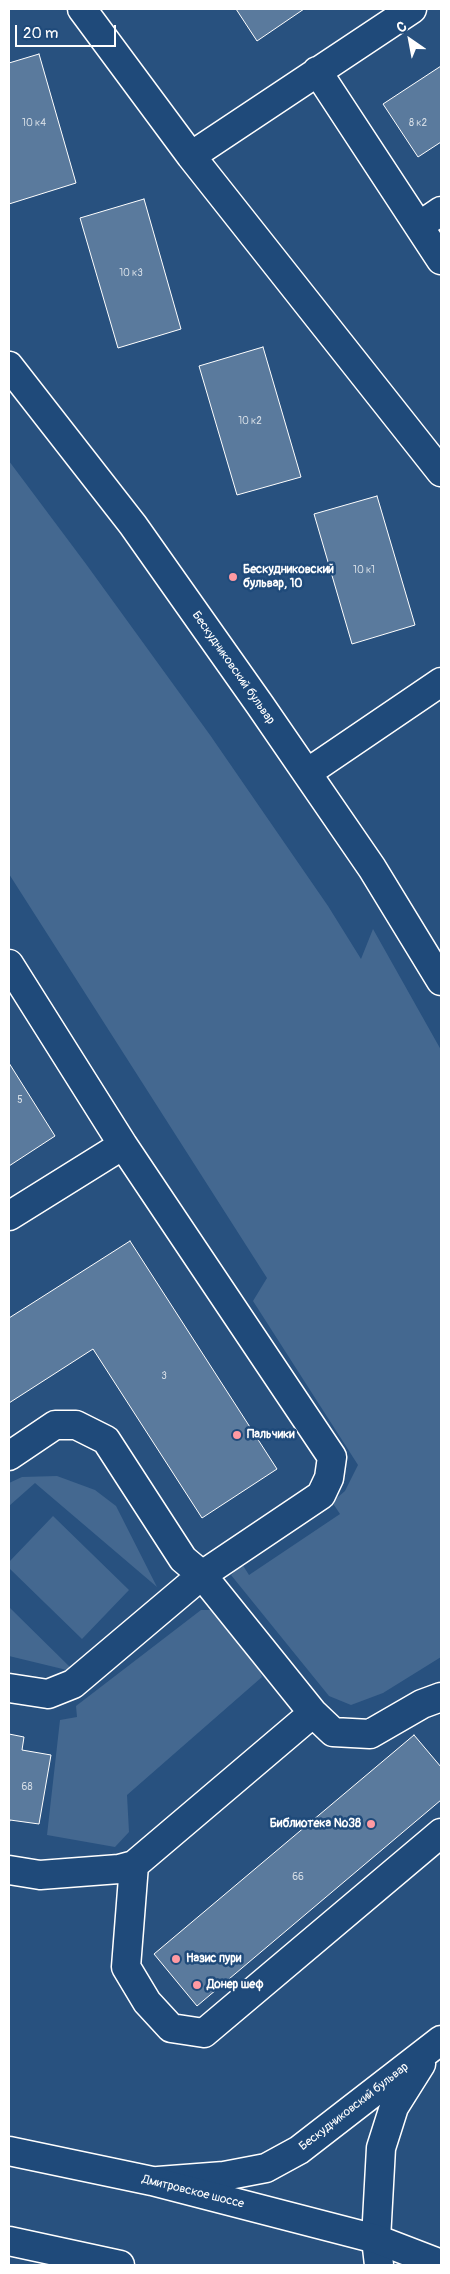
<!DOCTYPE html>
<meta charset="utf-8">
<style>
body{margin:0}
#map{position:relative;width:450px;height:2274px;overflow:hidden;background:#28517f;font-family:Pangolin,sans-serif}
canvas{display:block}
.frame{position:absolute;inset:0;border:10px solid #fff;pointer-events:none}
.north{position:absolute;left:385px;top:15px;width:50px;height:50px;-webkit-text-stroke:4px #1f4a7a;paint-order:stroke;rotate:327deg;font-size:14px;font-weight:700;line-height:20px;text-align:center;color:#fff}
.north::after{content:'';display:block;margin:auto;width:18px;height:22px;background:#fff;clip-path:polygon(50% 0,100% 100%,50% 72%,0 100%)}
.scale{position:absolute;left:15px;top:25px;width:101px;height:22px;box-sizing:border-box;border:2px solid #fff;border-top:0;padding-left:6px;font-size:15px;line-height:18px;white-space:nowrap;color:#fff;-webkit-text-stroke:4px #1f4a7a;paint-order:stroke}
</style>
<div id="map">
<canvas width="450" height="2274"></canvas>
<div class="frame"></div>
<div class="north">С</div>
<div class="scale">20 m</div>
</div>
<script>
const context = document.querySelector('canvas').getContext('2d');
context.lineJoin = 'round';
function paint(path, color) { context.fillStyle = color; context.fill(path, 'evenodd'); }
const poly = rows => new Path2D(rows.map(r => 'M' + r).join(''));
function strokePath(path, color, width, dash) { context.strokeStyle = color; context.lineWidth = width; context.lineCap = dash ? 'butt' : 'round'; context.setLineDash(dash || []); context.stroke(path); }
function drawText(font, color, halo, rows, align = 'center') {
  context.font = font + ' Pangolin,sans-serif'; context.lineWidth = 5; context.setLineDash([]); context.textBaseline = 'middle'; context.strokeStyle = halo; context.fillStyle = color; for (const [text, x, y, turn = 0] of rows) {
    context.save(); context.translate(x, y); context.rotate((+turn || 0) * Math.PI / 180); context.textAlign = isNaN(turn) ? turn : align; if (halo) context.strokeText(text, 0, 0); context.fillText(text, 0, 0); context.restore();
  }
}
paint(poly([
 [9,461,86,564,210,735,328,906,361,959,373,929,441,1050,441,1657,383,1693,351,1705,329,1696,231,1575,242,1564,249,1575,340,1514,332,1502,345,1491,358,1465,253,1301,267,1278,9,874],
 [57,1476,95,1490,116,1506,157,1587,35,1483,9,1506,9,1483,22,1477],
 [53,1516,129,1590,82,1639,9,1568,9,1562],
 [9,1607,75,1672,9,1656],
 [201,1610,214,1610,259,1668,262,1677,127,1795,129,1832,115,1847,47,1835,60,1720,77,1717,76,1706]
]), '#446890');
const building = poly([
 [236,9,304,9,257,41,236,9],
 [39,54,76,183,9,204,9,63,39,54],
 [441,66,441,142,418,157,383,104,441,66],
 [144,199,181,329,118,348,80,218,144,199],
 [263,347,301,477,237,495,199,366,263,347],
 [377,496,415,625,352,644,314,514,377,496],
 [9,1063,55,1136,9,1166,9,1063],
 [130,1241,277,1469,202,1518,93,1349,9,1403,9,1318,130,1241],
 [9,1734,24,1737,22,1750,51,1755,39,1824,10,1820,9,1824,9,1734],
 [414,1735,441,1767,441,1800,197,2006,154,1954,414,1735]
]);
paint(building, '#5a7a9d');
strokePath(building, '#fff', 1);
const minor = poly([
 [82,9,191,156,441,472],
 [317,71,441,260],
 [191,156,412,9],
 [419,226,441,211],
 [9,366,133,525,260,705,372,868,441,981],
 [307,773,441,682],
 [9,964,123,1145,332,1457,329,1478,321,1495,202,1575,313,1713],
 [9,1216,123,1145],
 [9,1456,55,1425,76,1425,106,1440,183,1559,202,1575,73,1684,48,1694,9,1688],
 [134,1865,126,1967,147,2002,171,2028,204,2033,441,1833],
 [9,1870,40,1875,119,1869,134,1865,313,1713,333,1732,370,1734,422,1704,441,1697],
 [158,2181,224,2176,266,2168,299,2150,441,2040],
 [379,2265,376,2239,381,2148,394,2107,421,2064]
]);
const major = poly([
 [9,2151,152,2181,376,2239,441,2264],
 [9,2241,120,2265]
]);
strokePath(minor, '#fff', 31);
strokePath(major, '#fff', 31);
strokePath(minor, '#1f4a7a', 28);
strokePath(major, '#1f4a7a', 28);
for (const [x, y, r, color] of [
 [233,577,5,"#ff9aa2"],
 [237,1435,5,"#ff9aa2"],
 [371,1824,5,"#ff9aa2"],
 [176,1959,5,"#ff9aa2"],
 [197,1985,5,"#ff9aa2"]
]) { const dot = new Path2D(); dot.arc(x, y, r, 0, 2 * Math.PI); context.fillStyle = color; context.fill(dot); strokePath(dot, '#1f4a7a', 2); }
drawText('10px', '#d6dee6', null, [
 ["10 к4",34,123],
 ["8 к2",418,123],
 ["10 к3",131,273],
 ["10 к2",250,421],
 ["10 к1",364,570],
 ["5",20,1100],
 ["3",164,1376],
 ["68",27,1787],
 ["66",298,1877]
]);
drawText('bold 12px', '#fff', '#1f4a7a', [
 ["Бескудниковский",243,570],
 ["бульвар, 10",243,584],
 ["Пальчики",247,1435],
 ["Библиотека №38",361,1824,"right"],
 ["Назис пури",186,1959],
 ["Донер шеф",207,1985]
], 'left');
drawText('12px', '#fff', '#1f4a7a', [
 ["Бескудниковский бульвар",233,668,55],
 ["Бескудниковский бульвар",354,2107,-38],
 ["Дмитровское шоссе",193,2192,14]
]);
</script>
